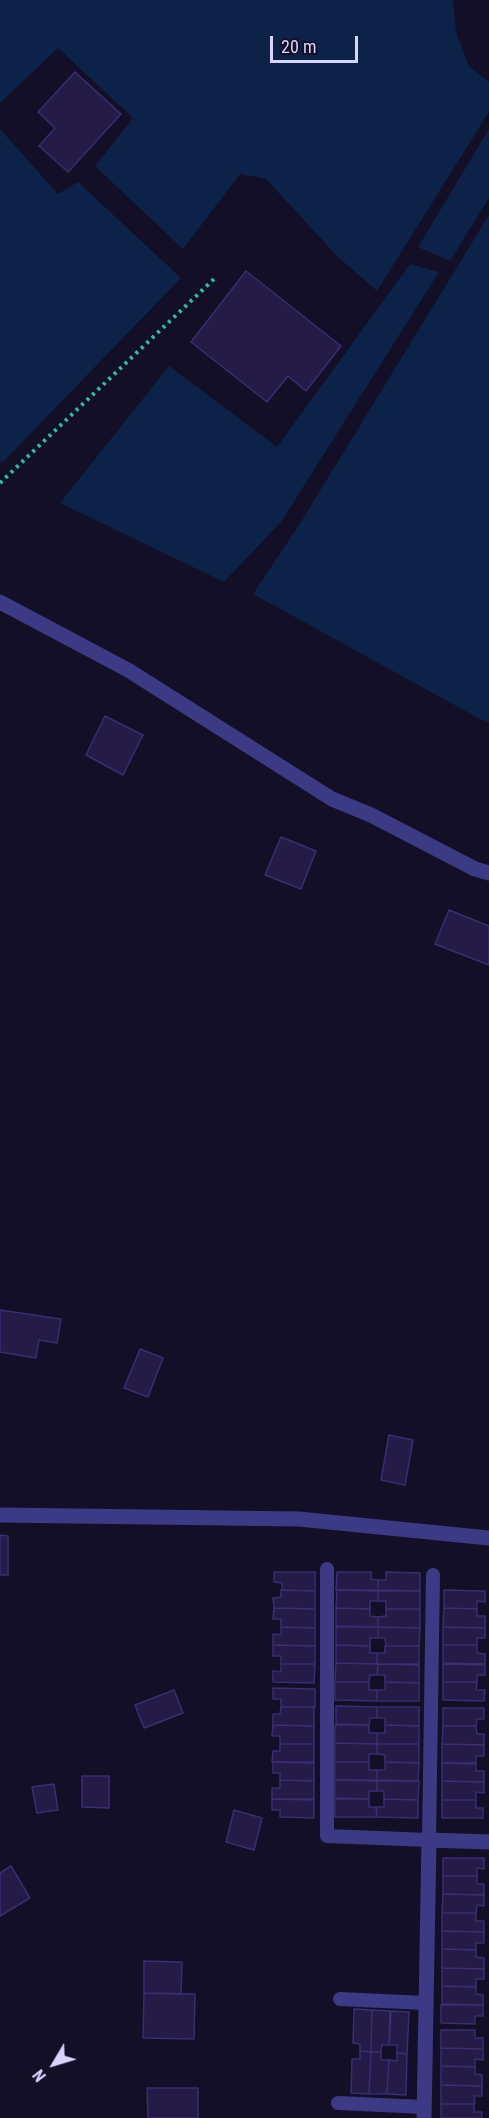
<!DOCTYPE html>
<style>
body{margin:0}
#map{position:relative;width:489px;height:2118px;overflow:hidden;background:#130f26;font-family:"Roboto Condensed",sans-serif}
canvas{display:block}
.north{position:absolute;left:24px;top:2034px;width:60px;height:60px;-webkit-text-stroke:4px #130f26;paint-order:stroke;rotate:232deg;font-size:16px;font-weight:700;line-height:24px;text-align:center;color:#d9d4ff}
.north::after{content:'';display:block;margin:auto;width:21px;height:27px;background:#d9d4ff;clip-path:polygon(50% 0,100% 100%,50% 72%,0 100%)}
.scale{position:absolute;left:270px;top:36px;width:88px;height:27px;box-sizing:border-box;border:3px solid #d9d4ff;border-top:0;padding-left:8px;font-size:18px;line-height:21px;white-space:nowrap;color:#d9d4ff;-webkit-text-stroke:4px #130f26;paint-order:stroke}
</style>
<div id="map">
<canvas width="489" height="2118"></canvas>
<div class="north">N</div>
<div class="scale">20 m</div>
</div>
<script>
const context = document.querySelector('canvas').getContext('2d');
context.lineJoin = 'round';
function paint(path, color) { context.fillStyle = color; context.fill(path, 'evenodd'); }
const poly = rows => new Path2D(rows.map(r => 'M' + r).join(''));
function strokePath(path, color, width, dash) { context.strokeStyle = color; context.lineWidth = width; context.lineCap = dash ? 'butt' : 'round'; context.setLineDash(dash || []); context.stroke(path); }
paint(poly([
 [0,0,453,0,456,32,469,66,489,82,489,112,377,291,338,257,266,179,240,174,183,249,95,166,133,118,58,48,0,103],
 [0,129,58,194,78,182,181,278,2,463,0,462],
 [489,129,489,198,450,261,418,247],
 [489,215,489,722,480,719,253,594,299,525],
 [410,264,439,272,281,522,224,582,60,503,169,366,277,447]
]), '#0c2248');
const building = poly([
 [75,72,121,114,68,172,39,146,55,128,38,112,75,72],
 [246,271,341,346,306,391,288,376,267,402,191,342,246,271],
 [105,716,143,735,123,775,86,755,105,716],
 [281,837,316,851,301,889,265,875,281,837],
 [449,910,489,926,489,965,435,944,449,910],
 [0,1310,61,1319,57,1343,39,1340,36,1358,0,1352,0,1310],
 [140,1349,163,1358,148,1397,124,1388,140,1349],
 [389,1435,413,1440,405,1485,381,1480,389,1435],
 [0,1535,8,1536,8,1575,0,1575,0,1535],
 [274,1572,315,1572,315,1591,282,1590,282,1583,274,1582,274,1572],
 [337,1572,371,1572,371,1579,378,1580,378,1590,336,1590,337,1572],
 [386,1572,420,1573,420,1591,378,1590,378,1580,386,1580,386,1572],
 [281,1590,315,1591,315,1609,274,1608,273,1598,281,1597,281,1590],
 [337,1590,378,1591,378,1601,370,1601,370,1609,336,1608,337,1590],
 [444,1590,485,1591,485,1602,477,1601,477,1609,444,1608,444,1590],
 [378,1591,420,1591,420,1609,386,1609,386,1601,378,1601,378,1591],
 [274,1608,315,1609,315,1628,281,1627,281,1619,273,1619,274,1608],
 [336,1608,370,1609,370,1616,378,1617,378,1627,336,1626,336,1608],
 [444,1608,477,1609,477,1616,485,1616,485,1628,443,1627,444,1608],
 [386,1609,420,1609,420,1628,378,1627,378,1617,386,1616,386,1609],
 [281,1627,315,1628,315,1646,273,1645,273,1634,281,1635,281,1627],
 [336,1627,378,1627,378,1638,370,1638,370,1646,336,1645,336,1627],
 [378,1627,420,1628,419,1646,386,1646,385,1638,378,1638,378,1627],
 [443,1627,485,1628,485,1638,477,1638,477,1645,443,1645,443,1627],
 [273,1645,315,1646,315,1664,281,1664,281,1656,273,1656,273,1645],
 [336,1645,370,1646,370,1653,377,1653,377,1664,336,1663,336,1645],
 [443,1645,477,1645,477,1653,485,1654,485,1664,443,1663,443,1645],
 [385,1646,419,1646,419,1664,377,1664,377,1653,385,1653,385,1646],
 [336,1663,378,1664,377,1675,370,1675,369,1682,335,1682,336,1663],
 [281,1664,315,1664,314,1683,273,1682,273,1671,281,1672,281,1664],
 [378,1664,419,1665,419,1683,385,1682,385,1675,377,1675,378,1664],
 [443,1664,485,1665,485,1675,477,1675,477,1682,443,1682,443,1664],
 [335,1682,369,1682,369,1690,377,1690,377,1701,335,1700,335,1682],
 [385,1682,419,1683,419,1701,377,1701,377,1690,385,1690,385,1682],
 [443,1682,477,1682,476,1690,485,1690,484,1701,443,1700,443,1682],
 [273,1688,315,1689,315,1707,281,1707,281,1699,273,1699,273,1688],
 [174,1690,183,1713,144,1728,135,1705,174,1690],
 [336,1706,377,1707,377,1718,370,1718,369,1725,336,1724,336,1706],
 [281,1707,314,1707,314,1726,273,1725,273,1714,280,1714,281,1707],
 [377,1707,419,1707,419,1726,385,1725,385,1718,377,1718,377,1707],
 [443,1708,484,1708,484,1719,477,1719,476,1726,443,1726,443,1708],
 [273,1725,314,1726,314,1744,280,1744,280,1736,272,1736,273,1725],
 [335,1725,369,1725,369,1733,377,1733,377,1744,335,1743,335,1725],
 [385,1725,419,1726,419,1744,377,1744,377,1733,385,1733,385,1725],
 [443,1726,476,1726,477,1734,484,1734,484,1745,442,1744,443,1726],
 [335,1743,377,1744,377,1754,369,1754,369,1762,335,1762,335,1743],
 [280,1744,314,1744,314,1762,272,1762,273,1751,280,1751,280,1744],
 [377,1744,419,1744,419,1763,385,1762,385,1755,377,1754,377,1744],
 [442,1744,484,1745,484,1756,476,1756,476,1763,442,1763,442,1744],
 [273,1762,314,1763,314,1781,280,1780,280,1773,273,1773,273,1762],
 [335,1762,369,1762,369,1770,377,1770,377,1780,335,1780,335,1762],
 [385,1762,419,1763,418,1781,377,1780,377,1770,385,1770,385,1762],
 [442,1763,476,1764,476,1771,484,1771,484,1782,442,1781,442,1763],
 [82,1776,109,1776,109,1808,82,1807,82,1776],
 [280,1780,314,1781,314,1799,272,1799,272,1788,280,1788,280,1780],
 [335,1780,377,1781,377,1791,369,1791,369,1799,335,1798,335,1780],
 [377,1781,419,1781,418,1800,384,1799,384,1791,377,1791,377,1781],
 [442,1781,484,1782,484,1793,476,1792,476,1800,442,1800,442,1781],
 [54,1784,58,1810,37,1813,32,1787,54,1784],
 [272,1799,314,1800,314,1818,280,1817,280,1810,272,1810,272,1799],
 [335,1799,369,1799,369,1807,376,1807,377,1817,335,1817,335,1799],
 [384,1799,418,1800,418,1818,377,1817,376,1807,384,1807,384,1799],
 [442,1800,476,1800,476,1808,483,1808,483,1818,442,1818,442,1800],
 [234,1810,262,1818,254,1850,226,1842,234,1810],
 [443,1858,484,1858,484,1869,477,1868,477,1876,443,1876,443,1858],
 [11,1866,30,1898,0,1916,0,1873,11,1866],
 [443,1876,477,1876,477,1884,484,1884,484,1895,443,1894,443,1876],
 [443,1894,484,1895,484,1906,477,1905,476,1913,442,1913,443,1894],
 [442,1913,476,1913,476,1921,484,1921,484,1932,442,1931,442,1913],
 [442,1931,484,1932,484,1943,476,1943,476,1950,442,1949,442,1931],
 [442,1949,476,1950,476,1957,484,1958,484,1969,442,1968,442,1949],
 [144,1961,182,1962,181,1994,144,1993,144,1961],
 [442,1968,484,1969,484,1979,476,1979,476,1987,442,1986,442,1968],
 [442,1986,476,1987,476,1994,483,1995,483,2005,442,2004,442,1986],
 [144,1993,195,1994,194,2039,143,2038,144,1993],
 [441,2005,483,2005,483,2016,475,2016,475,2024,441,2023,441,2005],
 [354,2009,372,2010,371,2052,360,2051,360,2044,353,2043,354,2009],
 [372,2010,390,2011,389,2045,382,2045,381,2052,371,2052,372,2010],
 [391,2011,409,2012,407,2054,397,2053,397,2045,389,2045,391,2011],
 [441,2030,475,2030,475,2038,483,2038,483,2049,441,2048,441,2030],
 [441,2048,483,2049,483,2060,475,2059,475,2067,441,2066,441,2048],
 [360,2051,371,2052,369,2094,351,2093,352,2059,360,2059,360,2051],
 [371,2052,381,2052,381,2060,389,2060,387,2094,369,2094,371,2052],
 [397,2053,407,2054,406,2095,387,2094,389,2060,397,2061,397,2053],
 [441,2066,475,2067,475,2074,482,2075,482,2086,441,2085,441,2066],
 [441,2085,482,2086,482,2096,474,2096,475,2104,441,2104,441,2085],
 [147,2088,198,2088,198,2118,148,2118,147,2088],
 [441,2104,474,2104,474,2112,482,2112,482,2118,441,2118,441,2104]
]);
paint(building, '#241b47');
strokePath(building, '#3b2d73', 1.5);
strokePath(poly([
 [0,483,214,279]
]), '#2fb8b0', 4, [3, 4.5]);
strokePath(poly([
 [327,1569,327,1836,429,1840,433,1575],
 [340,1999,426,2003],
 [338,2103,424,2107]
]), '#3d3a85', 14);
strokePath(poly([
 [0,602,128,670,332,799,371,815,475,869,489,873],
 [0,1515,299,1519,489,1538],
 [424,2118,429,1840,489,1842]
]), '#3d3a85', 15);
</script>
